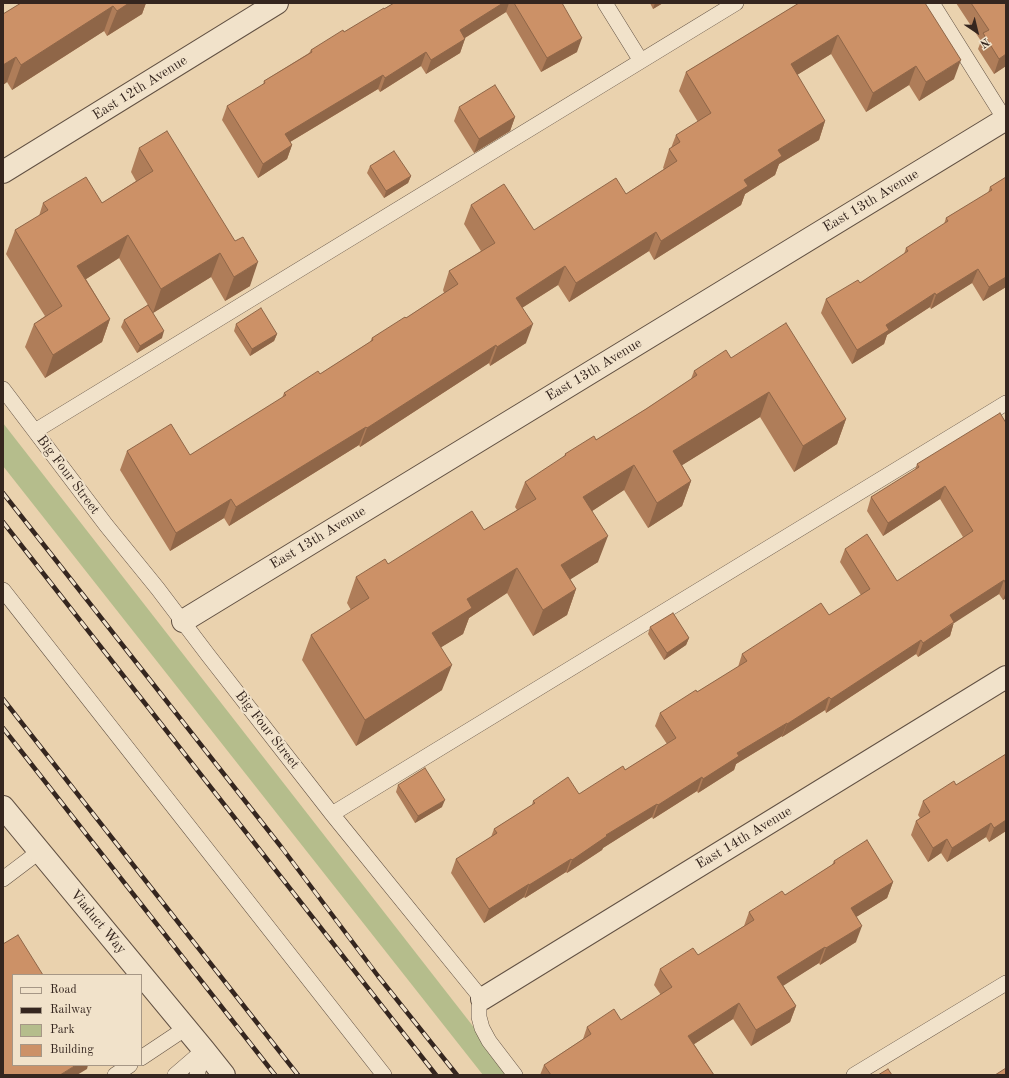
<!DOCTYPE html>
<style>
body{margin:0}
#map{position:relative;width:1009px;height:1078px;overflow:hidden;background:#ead2ae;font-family:"Old Standard TT",serif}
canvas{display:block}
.frame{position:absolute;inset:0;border:4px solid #35261f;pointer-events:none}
.legend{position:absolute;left:12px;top:974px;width:130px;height:92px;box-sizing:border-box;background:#f1e2ca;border:1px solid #a69786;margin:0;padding:5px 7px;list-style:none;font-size:12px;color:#35261f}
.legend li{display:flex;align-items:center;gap:8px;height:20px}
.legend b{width:20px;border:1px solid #a69786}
.north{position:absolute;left:957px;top:12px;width:40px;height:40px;-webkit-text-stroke:3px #f1e2ca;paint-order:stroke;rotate:145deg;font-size:11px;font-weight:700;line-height:16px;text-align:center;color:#35261f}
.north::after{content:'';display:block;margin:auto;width:14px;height:18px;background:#35261f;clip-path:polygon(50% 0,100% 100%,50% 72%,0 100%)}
</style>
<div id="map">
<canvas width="1009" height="1078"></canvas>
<div class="frame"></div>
<ul class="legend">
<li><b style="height:5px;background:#f1e2ca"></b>Road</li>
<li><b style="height:5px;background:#35261f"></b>Railway</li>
<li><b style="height:11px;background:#b5bd8c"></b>Park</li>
<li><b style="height:11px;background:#cc9167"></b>Building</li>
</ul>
<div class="north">N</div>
</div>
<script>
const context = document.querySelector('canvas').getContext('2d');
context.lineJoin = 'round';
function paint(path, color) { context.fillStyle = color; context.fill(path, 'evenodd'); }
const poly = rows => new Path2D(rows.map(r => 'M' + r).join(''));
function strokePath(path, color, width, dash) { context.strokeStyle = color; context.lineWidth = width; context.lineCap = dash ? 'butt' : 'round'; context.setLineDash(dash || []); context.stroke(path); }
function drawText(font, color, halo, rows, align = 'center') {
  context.font = font + ' "Old Standard TT",serif'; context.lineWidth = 4; context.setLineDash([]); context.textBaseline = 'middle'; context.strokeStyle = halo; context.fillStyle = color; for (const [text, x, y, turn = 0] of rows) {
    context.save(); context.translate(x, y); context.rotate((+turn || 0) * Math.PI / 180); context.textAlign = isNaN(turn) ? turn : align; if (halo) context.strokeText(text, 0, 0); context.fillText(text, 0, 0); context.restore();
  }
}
paint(poly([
 [3,423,511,1075,483,1075,3,466]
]), '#b5bd8c');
const lane = poly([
 [605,3,641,61],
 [932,3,1006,121],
 [3,389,106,525,158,589,208,655,332,814,482,999,479,1006,479,1017,482,1028,489,1041,515,1075],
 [35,431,736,3],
 [3,590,384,1075],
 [332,814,1006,403],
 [3,879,40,851],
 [141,1058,186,1028],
 [115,1075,130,1065],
 [175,1075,204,1050],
 [197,1075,204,1050],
 [854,1075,1006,983]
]);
const street = poly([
 [3,172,277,3],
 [183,621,1006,119],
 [3,807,204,1050,224,1075],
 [482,999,1006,677]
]);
strokePath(lane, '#625143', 16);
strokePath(street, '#625143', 24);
strokePath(lane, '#f1e2ca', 15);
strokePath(street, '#f1e2ca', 22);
const rail = poly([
 [3,493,282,848,378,976,457,1075],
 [3,522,436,1075],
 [3,699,298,1075],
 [3,728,275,1075]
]);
strokePath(rail, '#35261f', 4.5);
strokePath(rail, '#f1e2ca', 3, [9]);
paint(poly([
 [19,3,146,3,142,14,107,36,104,31,12,90,7,82,3,85,3,14,20,4],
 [394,3,562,3,577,52,541,72,506,12,465,38,460,53,426,74,421,66,380,92,378,89,290,142,292,145,287,159,258,178,222,120,227,106,263,85,264,81,309,53,311,50,344,32],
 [650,3,663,3,653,9],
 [799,3,954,79,919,101,909,85,866,112,831,54,797,75,825,121,819,140,779,164,775,175,745,194,741,205,654,260,649,251,569,302,558,285,522,308,526,343,490,366,489,363,360,447,359,445,229,526,224,518,170,551,120,470,127,451,190,455,282,398,284,393,320,374,370,342,372,338,406,318,444,293,443,290,449,271,481,251,464,224,471,205,534,230,626,194,664,169,663,168,669,149,671,148,676,135,698,122,679,91,686,72],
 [956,3,1006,3,1006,66,994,74,978,49,981,41],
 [459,107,515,117,510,131,474,153,454,121],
 [139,148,250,286,225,301,211,277,153,313,162,338,137,353,121,327,124,320,148,305,119,258,86,279,110,319,102,342,45,378,25,347,34,324,45,316,6,254,15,230,39,216,43,203,102,203,136,181,131,172],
 [370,166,411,176,408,183,384,198,367,173],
 [1006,177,1006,287,983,301,972,283,931,309,930,307,887,335,884,344,852,364,821,313,826,299,860,283,904,254,906,248,944,224,946,218,988,193,990,187],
 [236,324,277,334,274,341,250,356,234,331],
 [731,358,846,419,837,444,794,472,760,417,682,465,691,481,682,506,648,528,624,490,592,511,598,562,570,579,576,589,567,615,533,636,507,593,469,618,463,634,441,647,442,690,356,746,302,660,311,635,351,610,347,603,356,577,388,564,484,530,517,510,515,507,525,482,564,457,565,454,596,440,646,409,691,379,694,371],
 [1006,423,1006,598,1003,600,999,594,954,622,950,636,918,657,916,654,826,713,825,710,782,737,782,736,736,764,734,770,698,793,697,791,653,819,652,817,603,848,602,850,567,873,566,872,525,898,524,897,484,923,451,873,456,859,491,837,494,829,532,805,533,801,579,794,625,770,667,744,655,726,660,713,697,692,738,667,742,654,829,615,861,595,840,562,845,549,897,581,963,537,940,499,883,536,867,511,871,497,915,470,917,464],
 [650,627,689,638,686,645,664,660,648,634],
 [1006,754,1006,831,989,842,986,837,947,862,941,853,928,862,911,835,916,821,920,818,918,815,923,801,956,785],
 [398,785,442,807,415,823,396,792],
 [834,861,893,882,887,898,856,917,856,942,820,965,819,963,783,985,796,1006,790,1022,751,1046,733,1019,694,1044,714,1075,540,1075,544,1065,583,1039,587,1027,621,1020,661,995,654,985,660,969,698,955,744,926,749,912,785,895,832,865]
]), '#af7d59');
paint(poly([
 [129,3,146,3,142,14,107,36,117,11],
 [503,3,509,3,506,12,455,44,460,30],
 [655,3,663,3,653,9],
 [113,6,104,31,12,90,21,65],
 [838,35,831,54,784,83,791,64],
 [582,38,577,52,541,72,547,58],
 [465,39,460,53,426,74,431,60],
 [426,52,421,66,380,92,385,78],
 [1006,54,1006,66,994,74,999,59],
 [16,57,7,82,3,85,3,65],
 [961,60,954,79,919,101,926,82],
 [916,66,909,85,866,112,873,93],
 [383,75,378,89,280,148,285,134],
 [515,117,510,131,474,153,479,139],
 [825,121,819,140,779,164,775,175,745,194,741,205,654,260,661,241,744,180,778,150],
 [292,145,287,159,258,178,263,164],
 [411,176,408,183,384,198,386,191],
 [656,232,649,251,569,302,576,283],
 [128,235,119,258,69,290,77,266],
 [220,253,211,277,153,313,161,289],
 [258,262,250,286,225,301,234,277],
 [565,266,558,285,509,316,516,298],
 [978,269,972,283,931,309,936,295],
 [1006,277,1006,287,983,301,989,287],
 [935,293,930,307,887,335,884,344,852,364,857,350,886,325],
 [110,319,102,342,45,378,53,355],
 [533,324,526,343,490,366,497,347],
 [164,331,162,338,137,353,140,346],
 [277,334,274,341,250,356,252,349],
 [496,345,489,363,360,447,367,428],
 [769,392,760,417,663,477,673,451],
 [846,419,837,444,794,472,803,446],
 [366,427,359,445,229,526,236,507],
 [634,465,624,490,574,523,583,497],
 [691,481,682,506,648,528,657,503],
 [945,486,940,499,883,536,888,523],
 [231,499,224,518,170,551,176,533],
 [608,536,598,562,552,591,561,565],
 [517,568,507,593,469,618,463,634,422,659,432,633,467,599],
 [1004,580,999,594,945,629,950,615],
 [576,589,567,615,533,636,543,610],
 [1006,592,1006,598,1003,600],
 [954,622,950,636,918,657,923,643],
 [689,638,686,645,664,660,667,653],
 [921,640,916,654,826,713,831,699],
 [452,665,442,690,356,746,365,720],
 [829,697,825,710,782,737,787,724],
 [787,723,782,736,736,764,734,770,698,793,703,779,737,753],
 [702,777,697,791,653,819,658,805],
 [445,800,442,807,415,823,418,816],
 [657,804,652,817,603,848,602,850,567,873,572,860,606,835],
 [1006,820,1006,831,989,842,994,828],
 [991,823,986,837,947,862,952,848],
 [947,839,941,853,928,862,933,848],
 [571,859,566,872,525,898,529,885],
 [893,882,887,898,845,924,851,908],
 [529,884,524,897,484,923,489,909],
 [862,926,856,942,820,965,826,948],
 [825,947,819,963,772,993,777,977],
 [739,1003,733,1019,682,1052,688,1036],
 [796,1006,790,1022,751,1046,756,1030],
 [76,1065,88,1065,87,1069,77,1075,60,1075]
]), '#8f6648');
const building = poly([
 [21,3,129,3,117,11,113,6,21,65,16,57,3,65,3,14,21,3],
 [394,3,503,3,460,30,465,39,431,60,426,52,385,78,383,75,285,134,292,145,263,164,227,106,265,83,264,81,312,52,311,50,343,30,344,32,384,8,384,9,394,3],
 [514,3,562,3,582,38,547,58,514,3],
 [799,3,925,3,961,60,926,82,916,66,873,93,838,35,791,64,825,121,778,150,782,156,744,180,748,186,661,241,656,232,576,283,565,266,516,298,533,324,497,347,496,345,367,428,366,427,236,507,231,499,176,533,127,451,171,424,190,455,286,395,284,393,318,371,320,374,373,340,372,338,405,317,406,318,458,284,449,271,495,243,471,205,504,184,534,230,616,178,626,194,677,161,669,149,680,142,676,135,711,113,686,72,799,3],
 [971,3,1006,3,1006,54,999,59,983,33,989,30,971,3],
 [495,85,515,117,479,139,459,107,495,85],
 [167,131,235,241,243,237,258,262,234,277,220,253,161,289,128,235,77,266,110,319,53,355,34,324,62,306,15,230,48,210,43,203,86,177,102,203,153,171,139,148,167,131],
 [394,151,411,176,386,191,370,166,394,151],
 [1006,177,1006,277,989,287,978,269,936,295,935,293,886,325,889,330,857,350,826,299,858,280,860,283,908,251,906,248,948,221,946,218,992,190,990,187,1006,177],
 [148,305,164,331,140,346,124,320,148,305],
 [261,308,277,334,252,349,236,324,261,308],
 [786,323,846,419,803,446,769,392,673,451,691,481,657,503,634,465,583,497,608,536,561,565,576,589,543,610,517,568,467,599,472,608,432,633,452,665,365,720,311,635,369,598,356,577,385,559,388,564,472,511,484,530,536,499,525,482,566,455,565,454,594,436,596,440,646,409,697,375,694,371,726,350,731,358,786,323],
 [1000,413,1006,423,1006,584,1004,580,950,615,954,622,923,643,921,640,831,699,829,697,787,724,787,723,737,753,739,756,703,779,702,777,658,805,657,804,606,835,607,836,572,860,571,859,529,885,529,884,489,909,456,859,497,833,494,829,535,803,533,801,568,777,579,794,623,766,625,770,676,738,660,713,696,690,697,692,747,661,742,654,821,603,829,615,870,589,845,549,867,534,897,581,973,531,945,486,888,523,871,497,919,467,917,464,1000,413],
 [673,613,689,638,667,653,650,627,673,613],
 [1006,754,1006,820,994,828,991,823,952,848,947,839,933,848,916,821,930,812,923,801,954,781,956,785,1006,754],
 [425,768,445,800,418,816,398,785,425,768],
 [867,840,893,882,851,908,862,926,826,948,825,947,777,977,796,1006,756,1030,739,1003,688,1036,714,1075,551,1075,544,1065,591,1034,587,1027,614,1009,621,1020,672,987,660,969,693,948,698,955,754,920,749,912,782,891,785,895,835,863,834,861,867,840],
 [18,935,43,975,13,975,13,1065,76,1065,60,1075,3,1075,3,944,18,935],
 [1006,1068,1006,1075,995,1075,1006,1068],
 [888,1069,892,1075,878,1075,888,1069]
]);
paint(building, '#cc9167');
strokePath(building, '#8f6648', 1);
drawText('14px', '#35261f', '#f1e2ca', [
 ["East 12th Avenue",140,88,-32],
 ["East 13th Avenue",871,201,-31],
 ["East 13th Avenue",594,370,-31],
 ["Big Four Street",68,475,53],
 ["East 13th Avenue",318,538,-31],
 ["Big Four Street",267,730,52],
 ["East 14th Avenue",744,838,-31],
 ["Viaduct Way",98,922,50]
]);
</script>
